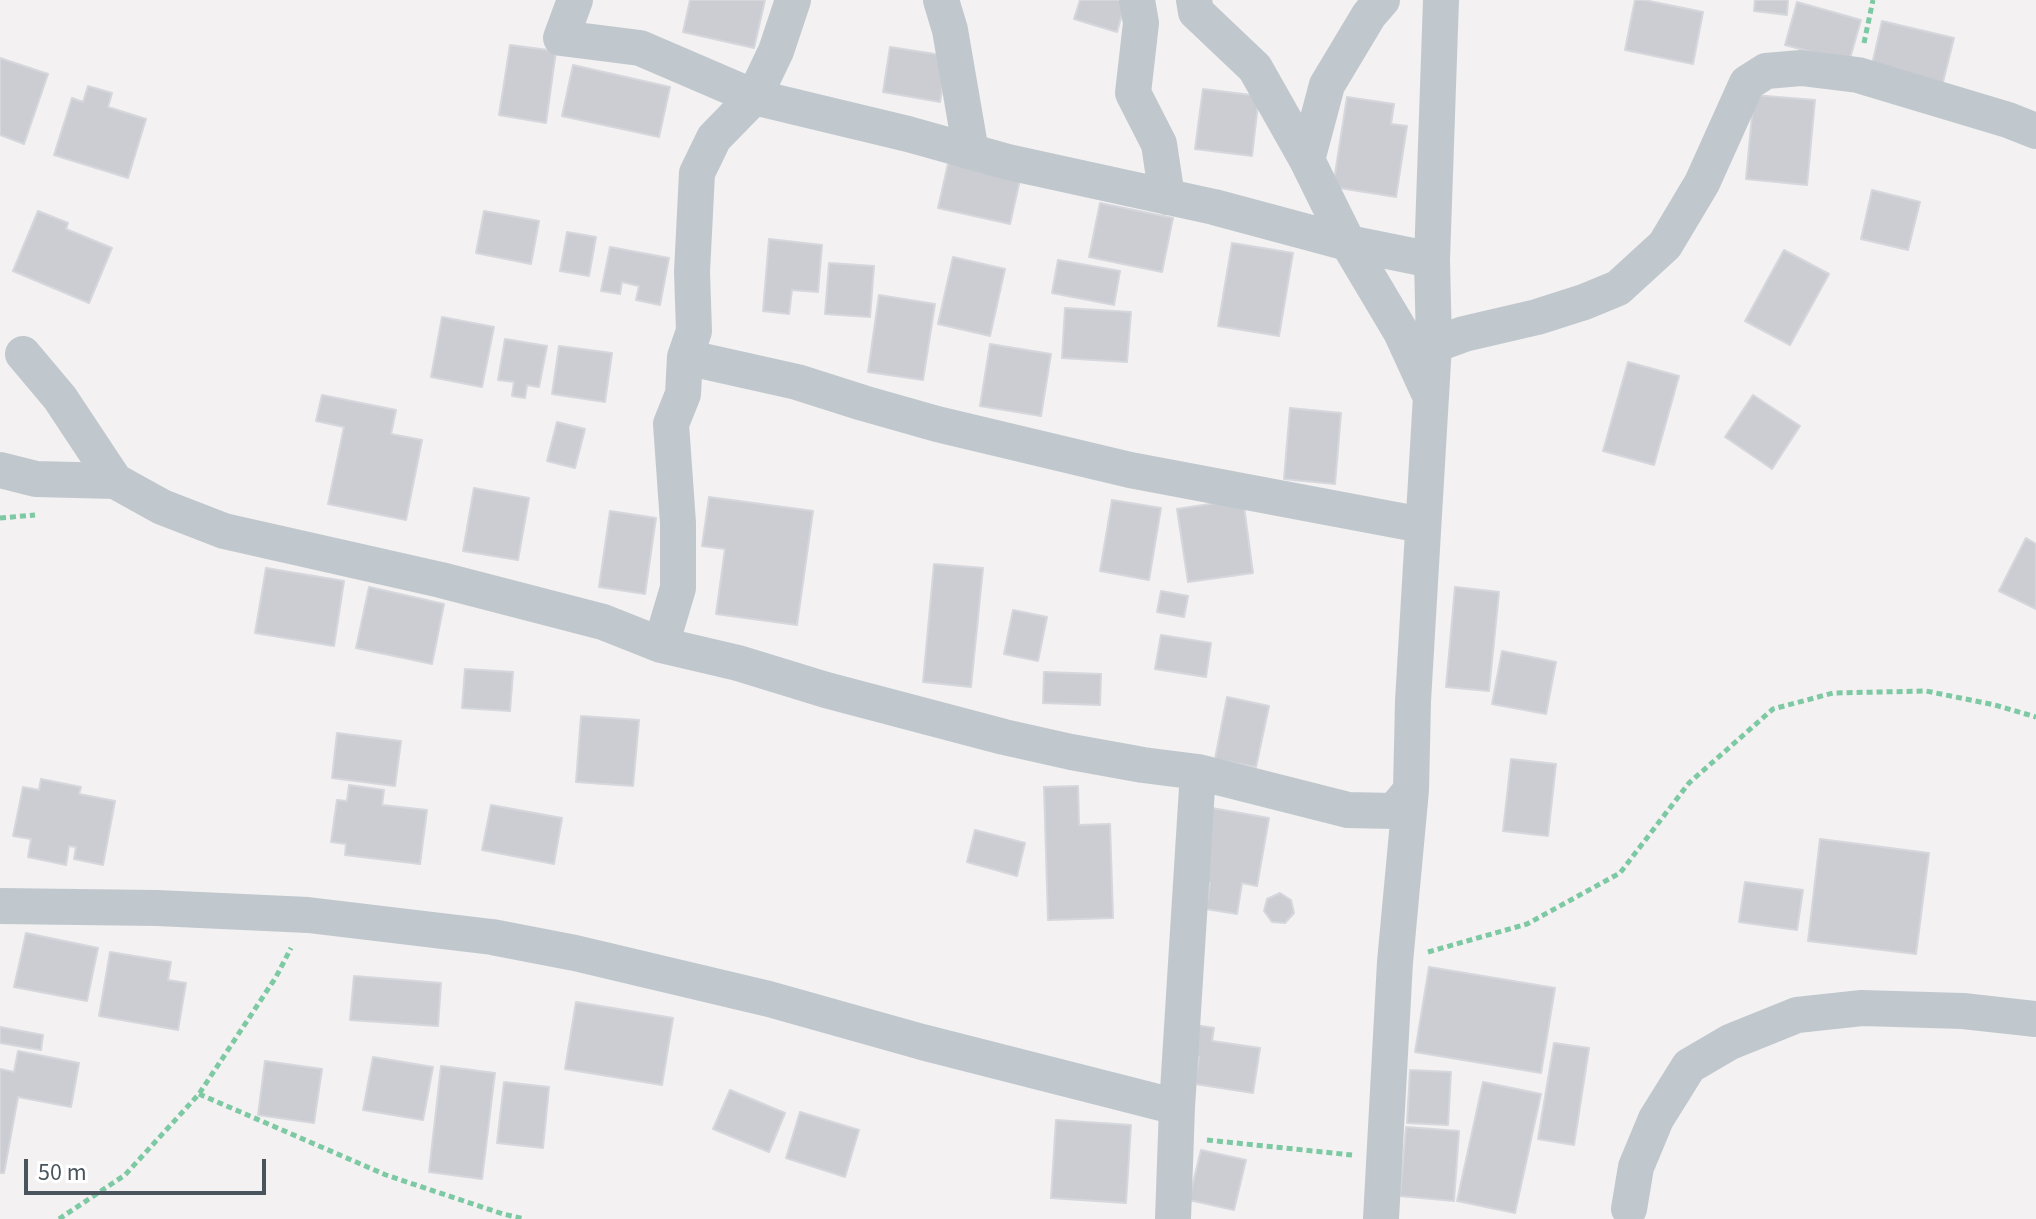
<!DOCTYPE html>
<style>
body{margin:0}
#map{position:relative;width:2036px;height:1219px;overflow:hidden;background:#f3f1f1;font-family:"Source Sans 3",sans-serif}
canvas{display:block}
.scale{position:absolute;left:24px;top:1159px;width:242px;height:36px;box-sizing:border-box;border:4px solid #4a545d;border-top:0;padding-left:10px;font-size:24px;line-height:28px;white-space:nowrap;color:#4a545d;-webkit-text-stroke:6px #fff;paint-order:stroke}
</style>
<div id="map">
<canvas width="2036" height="1219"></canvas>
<div class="scale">50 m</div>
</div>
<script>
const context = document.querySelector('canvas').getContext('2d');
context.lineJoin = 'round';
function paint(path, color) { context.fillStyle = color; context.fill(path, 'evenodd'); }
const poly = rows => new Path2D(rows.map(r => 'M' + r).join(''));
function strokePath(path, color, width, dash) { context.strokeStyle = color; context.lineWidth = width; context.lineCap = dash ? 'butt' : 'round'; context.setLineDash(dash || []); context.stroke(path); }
const building = poly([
 [690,0,765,0,754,48,683,32,690,0],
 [1080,0,1126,0,1117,32,1074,19,1080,0],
 [1635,0,1644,0,1703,12,1693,64,1625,50,1635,0],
 [1755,0,1788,0,1787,15,1754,11,1755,0],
 [1797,2,1861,20,1849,62,1785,45,1797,2],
 [1882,21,1954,38,1942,86,1871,69,1882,21],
 [510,45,556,51,546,123,499,115,510,45],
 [890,47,948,56,940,102,883,92,890,47],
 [0,58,48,74,24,144,0,135,0,58],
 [573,65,670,87,659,137,562,116,573,65],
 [88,86,112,93,108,107,146,119,128,178,54,155,72,98,83,102,88,86],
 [1203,89,1259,96,1252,156,1195,149,1203,89],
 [1754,95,1815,100,1807,185,1746,179,1754,95],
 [1347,97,1394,104,1391,124,1407,126,1396,197,1333,187,1347,97],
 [950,155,1022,171,1010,224,938,208,950,155],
 [1872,190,1920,202,1908,250,1861,239,1872,190],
 [1100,203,1173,218,1162,272,1089,257,1100,203],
 [38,211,68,223,66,229,112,248,89,303,13,271,38,211],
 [484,211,539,221,531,264,476,253,484,211],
 [567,232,596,237,589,276,560,271,567,232],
 [769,239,822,245,818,292,792,290,789,314,763,311,769,239],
 [1232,243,1293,253,1279,336,1218,326,1232,243],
 [610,247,669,258,660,305,636,300,639,286,622,282,620,294,601,291,610,247],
 [1784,250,1829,274,1790,345,1745,321,1784,250],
 [953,257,1005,269,990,336,938,324,953,257],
 [1058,260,1120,271,1114,305,1052,293,1058,260],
 [829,263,874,266,870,317,825,314,829,263],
 [879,295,935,304,923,380,868,372,879,295],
 [1065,308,1131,312,1127,362,1062,358,1065,308],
 [442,317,494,327,482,387,431,377,442,317],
 [505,339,547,346,539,387,527,385,525,398,512,396,514,382,498,380,505,339],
 [990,344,1051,354,1041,416,980,406,990,344],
 [559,346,612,353,605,402,552,394,559,346],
 [1628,362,1679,376,1654,465,1603,451,1628,362],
 [322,395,396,410,391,434,422,440,406,520,328,504,344,427,316,421,322,395],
 [1753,395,1800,426,1772,469,1725,437,1753,395],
 [1290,408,1341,413,1335,484,1284,479,1290,408],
 [557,422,585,429,575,468,547,461,557,422],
 [474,488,529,498,518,560,463,551,474,488],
 [709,497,813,511,797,625,716,614,725,549,702,546,709,497],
 [1243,499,1253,573,1188,582,1177,509,1243,499],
 [1112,500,1161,508,1149,580,1100,571,1112,500],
 [610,511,656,518,645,594,599,587,610,511],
 [2026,538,2036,544,2036,609,1999,591,2026,538],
 [934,564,983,568,971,687,923,682,934,564],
 [266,568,344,581,334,646,255,633,266,568],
 [369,587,444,604,432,664,356,648,369,587],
 [1455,587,1499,592,1489,691,1446,687,1455,587],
 [1161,591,1188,596,1184,617,1157,612,1161,591],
 [1013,610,1047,617,1038,661,1004,654,1013,610],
 [1161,635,1211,643,1206,677,1155,669,1161,635],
 [1502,651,1556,662,1546,714,1492,704,1502,651],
 [465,669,513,672,510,711,462,708,465,669],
 [1044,672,1101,674,1100,705,1043,703,1044,672],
 [1227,697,1269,706,1256,767,1215,759,1227,697],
 [581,716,639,720,633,786,576,782,581,716],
 [337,733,401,741,395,786,332,778,337,733],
 [1511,759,1556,764,1548,836,1503,831,1511,759],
 [41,779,81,787,79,794,115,801,103,865,74,859,76,847,69,846,66,865,28,857,31,839,13,836,23,787,39,790,41,779],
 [349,785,384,790,382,805,427,810,420,864,345,855,346,844,331,842,337,800,347,801,349,785],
 [1078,786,1079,825,1110,824,1113,918,1048,920,1044,787,1078,786],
 [491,805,562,818,554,864,482,850,491,805],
 [1206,807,1269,818,1257,886,1242,883,1237,914,1206,909,1210,883,1193,880,1206,807],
 [975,830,1025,843,1017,876,967,862,975,830],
 [1820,839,1929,853,1916,954,1808,941,1820,839],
 [1745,882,1803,890,1797,930,1739,922,1745,882],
 [1280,893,1291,900,1294,913,1285,923,1272,922,1264,911,1267,899,1280,893],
 [26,933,98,948,87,1001,14,987,26,933],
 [110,952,171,962,168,980,186,983,178,1030,99,1016,110,952],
 [1429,967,1555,988,1541,1073,1415,1052,1429,967],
 [354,976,441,983,438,1026,350,1020,354,976],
 [576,1002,673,1018,662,1085,565,1069,576,1002],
 [1189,1024,1214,1028,1212,1041,1260,1048,1253,1093,1195,1084,1199,1057,1185,1055,1189,1024],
 [0,1027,43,1035,41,1050,0,1043,0,1027],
 [1554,1043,1589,1048,1574,1145,1538,1139,1554,1043],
 [18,1051,79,1063,71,1107,18,1097,4,1173,0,1173,0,1069,14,1072,18,1051],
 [373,1057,433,1067,423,1120,363,1110,373,1057],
 [265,1061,322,1069,314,1123,258,1115,265,1061],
 [441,1066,495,1073,482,1179,429,1172,441,1066],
 [1410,1070,1451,1072,1448,1125,1407,1123,1410,1070],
 [504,1082,549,1087,543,1148,497,1143,504,1082],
 [1483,1082,1541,1094,1515,1213,1457,1201,1483,1082],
 [730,1090,785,1113,769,1152,713,1129,730,1090],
 [800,1112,859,1130,845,1177,786,1158,800,1112],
 [1056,1120,1131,1125,1126,1203,1051,1198,1056,1120],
 [1406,1127,1459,1131,1454,1201,1400,1196,1406,1127],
 [1201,1150,1246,1160,1234,1210,1189,1200,1201,1150]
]);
paint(building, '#cbcdd3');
strokePath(building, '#d5d7dc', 2);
strokePath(poly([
 [1864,43,1873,0],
 [0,518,35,515],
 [1428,952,1527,924,1620,873,1689,783,1773,709,1833,693,1926,691,1995,705,2036,717],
 [199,1094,386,1175,503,1214,525,1219],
 [1207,1140,1352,1155],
 [59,1219,125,1175,199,1094,276,977,291,948]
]), '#7dc9a3', 5, [6, 4]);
strokePath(poly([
 [575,0,561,38,640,48,754,97,908,134,1008,162,1214,207,1348,243,1432,260],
 [941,0,950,30,971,152],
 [1137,0,1141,23,1133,93,1159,144,1167,197],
 [1194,0,1196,12,1255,68,1307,160],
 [1382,0,1369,15,1327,85,1307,160,1348,243,1401,332,1428,391],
 [1434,345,1464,334,1537,317,1584,302,1618,288,1665,245,1702,183,1747,83,1766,71,1801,68,1858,75,2008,120,2036,131],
 [23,354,60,398,115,481,162,507,224,531,441,580,603,622,661,645,738,663,826,690,1004,737,1071,752,1143,765,1198,772,1348,810,1394,811,1411,790],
 [685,357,797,382,863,403,937,424,1130,470,1422,525],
 [0,470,36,479,115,481],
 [661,645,678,588,678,523,671,424,683,394,685,357,694,331,692,272,697,173,714,138,754,97,776,51,793,0],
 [0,906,157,908,308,915,492,937,575,953,769,999,922,1042,1177,1107],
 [1629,1209,1636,1167,1656,1119,1689,1066,1730,1042,1797,1015,1862,1008,1963,1011,2036,1019],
 [1173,1219,1177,1107,1198,772],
 [1381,1219,1395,962,1411,790,1413,701,1434,345,1432,260,1441,0]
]), '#c0c8ce', 36);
</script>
